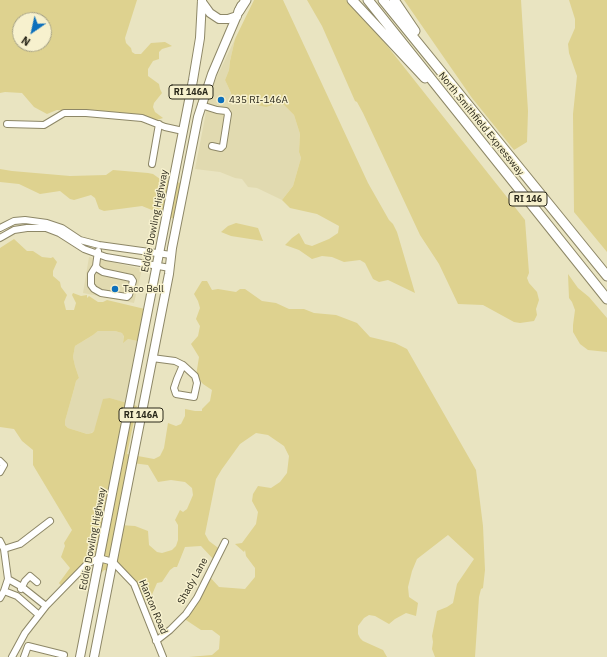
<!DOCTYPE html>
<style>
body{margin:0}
#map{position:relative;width:607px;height:657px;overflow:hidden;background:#e9e4c1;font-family:"IBM Plex Sans",sans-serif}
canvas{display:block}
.north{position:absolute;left:12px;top:12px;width:40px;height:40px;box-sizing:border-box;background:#f7f1ce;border:1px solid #a5a186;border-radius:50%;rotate:214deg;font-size:11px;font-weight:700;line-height:16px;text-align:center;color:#2b291b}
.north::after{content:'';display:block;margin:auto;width:14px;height:18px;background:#0d70bc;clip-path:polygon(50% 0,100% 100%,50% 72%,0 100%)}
</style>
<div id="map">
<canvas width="607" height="657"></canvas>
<div class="north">N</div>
</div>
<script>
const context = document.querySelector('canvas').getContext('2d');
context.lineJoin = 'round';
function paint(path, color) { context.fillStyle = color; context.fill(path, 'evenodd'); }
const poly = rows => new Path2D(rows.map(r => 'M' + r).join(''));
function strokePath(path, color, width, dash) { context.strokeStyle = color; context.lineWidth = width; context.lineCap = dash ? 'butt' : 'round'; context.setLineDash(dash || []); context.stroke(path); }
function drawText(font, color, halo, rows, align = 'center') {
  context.font = font + ' "IBM Plex Sans",sans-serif'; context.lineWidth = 3; context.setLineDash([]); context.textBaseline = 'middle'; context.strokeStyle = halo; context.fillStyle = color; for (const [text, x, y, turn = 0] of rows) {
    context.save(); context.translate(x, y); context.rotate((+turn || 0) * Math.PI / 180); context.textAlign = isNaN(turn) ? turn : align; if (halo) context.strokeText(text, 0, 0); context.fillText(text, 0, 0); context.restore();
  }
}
paint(poly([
 [235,39,230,61,229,70,225,80,231,93,232,99,266,106,276,104,284,105,294,115,300,134,299,152,301,158,293,186,282,200,257,188,248,187,242,179,235,178,220,172,195,169,208,102,213,85],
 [89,257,142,269,134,303,83,293],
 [98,331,115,331,122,333,124,335,123,342,128,339,142,342,128,404,110,398,94,431,91,433,87,434,68,428,65,425,65,421,74,389,76,381,79,378,75,366,73,357,75,346,93,335]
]), '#e1dab0');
paint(poly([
 [0,0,137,0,125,38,126,43,131,48,132,52,135,54,141,54,151,43,165,42,172,46,162,49,159,52,159,59,153,61,148,69,148,76,159,84,160,89,162,93,154,103,153,107,155,112,163,118,157,120,57,110,47,114,34,107,22,93,5,92,0,93],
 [20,20,44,20,44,44,20,44],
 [254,0,283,0,368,183,389,220,393,224,397,232,415,293,388,280,379,282,373,279,365,263,360,260,344,262,332,257,322,256,312,259,299,250,285,245,292,238,299,233,305,244,312,246,329,239,338,233,339,226,317,214,290,208,282,200,293,186,301,158,299,152,300,134,294,115,284,105,276,104,266,107,232,99,231,93,225,80,229,70,230,61,235,39],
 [307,0,346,0,377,33,525,220,529,273,527,278,529,283,537,292,539,300,536,309,537,315,534,321,520,323,514,322,483,305,458,304,439,264,420,235,363,113,357,102,355,101,322,26],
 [404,0,521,0,528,111,527,142,514,150,472,98],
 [569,0,607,0,607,252,574,212,573,114,577,76,569,53,568,44,575,28,575,19],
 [0,169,12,171,70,176,106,175,113,170,148,173,153,174,160,179,186,184,179,221,142,206,104,211,99,209,95,198,91,195,74,200,70,199,60,191,40,194,19,184,0,182],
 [236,223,258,228,263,241,231,236,221,232,228,226],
 [14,239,27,251,33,251,42,257,51,258,53,257,57,262,53,271,53,276,60,282,61,287,67,295,64,302,66,310,74,310,76,303,72,295,73,293,81,296,87,295,87,298,89,296,98,302,103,302,107,300,149,310,142,342,128,339,123,343,124,336,122,333,115,331,98,331,93,335,75,346,73,357,75,366,79,378,76,381,74,389,65,421,65,425,68,428,87,434,92,433,94,431,103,399,110,398,137,406,127,454,154,459,160,456,164,448,168,423,176,426,181,424,185,416,185,409,195,411,202,411,202,409,210,401,212,390,203,384,196,376,199,357,191,344,198,336,200,326,196,319,200,308,198,301,194,294,202,281,207,281,212,290,218,289,236,292,240,289,245,289,262,301,276,303,289,309,304,309,314,313,336,315,357,323,370,337,395,343,407,349,476,470,483,526,485,570,483,588,481,589,479,597,475,657,435,657,432,649,433,642,432,636,437,611,447,607,453,603,457,584,474,559,448,535,417,559,412,571,408,587,409,597,418,603,416,616,406,613,395,619,389,624,375,616,369,615,364,618,358,626,358,634,360,638,363,641,383,650,387,657,189,657,212,655,219,649,220,636,212,630,201,630,183,618,208,575,219,587,245,589,255,577,255,568,246,556,245,550,244,552,235,544,242,543,256,524,258,512,252,501,253,494,258,486,271,488,280,482,287,473,289,456,284,446,268,435,256,433,240,444,222,469,216,479,205,534,209,541,221,550,215,561,201,546,185,547,177,567,174,567,170,570,162,582,157,583,151,597,144,600,142,593,131,576,115,562,110,571,104,570,96,579,99,550,79,575,63,588,59,583,70,568,61,557,65,546,64,543,72,530,33,465,33,450,22,441,14,429,0,427,0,248],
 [132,463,148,465,158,482,171,480,185,482,192,488,193,495,187,509,183,512,180,510,175,520,178,525,178,540,176,546,172,550,162,553,157,552,149,545,148,531,135,526,120,525],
 [568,274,578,288,589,297,607,318,607,352,588,350,580,344,573,332,573,325,575,310,572,302,569,298]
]), '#ded28f');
const minor = poly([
 [201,105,217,110,226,111,228,114,223,146,221,148,212,146],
 [7,124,44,125,64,113,86,113,142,118,165,127,183,131],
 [152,164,159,124],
 [0,228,14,221,25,220,47,223,62,228,80,240,99,245,171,255],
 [0,238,14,230,27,228,46,228,59,233,84,249,106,257,170,268],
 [96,266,91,274,91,285,94,289,101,293,127,297,129,295,133,281,131,278,103,272,98,269,96,266,98,251],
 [152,358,175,361,183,365,177,379,174,388,176,394,194,397,197,383,195,376,183,365],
 [0,461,4,465,0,472],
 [0,541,4,549,8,579,4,591,0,598],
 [4,549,20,544,50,521],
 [8,579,22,587,46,606],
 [21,589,25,581,30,576,37,582],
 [4,591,17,596,39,615],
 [156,641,170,630,186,614,197,598,225,542],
 [12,657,25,633,46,606,87,564,99,558,113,562,134,584,163,657],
 [24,657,28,646,64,655,63,657]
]);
const major = poly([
 [202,2,210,13,219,19,228,19,237,16],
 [80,657,193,80,200,38,202,0],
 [94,657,169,274,172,248,198,117,212,74,241,6]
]);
const highway = poly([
 [352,0,425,78],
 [368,0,607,299],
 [383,0,607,276],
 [394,0,415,31],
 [239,11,246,0]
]);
strokePath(minor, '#8d8767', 8);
strokePath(major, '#8d8767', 10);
strokePath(highway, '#8d8767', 11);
strokePath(minor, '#fff', 6);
strokePath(major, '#fff', 8);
strokePath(highway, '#fff', 9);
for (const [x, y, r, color] of [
 [221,100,4,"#0d70bc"],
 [115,289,4,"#0d70bc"]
]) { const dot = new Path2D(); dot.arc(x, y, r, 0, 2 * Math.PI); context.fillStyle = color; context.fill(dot); strokePath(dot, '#f7f1ce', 1.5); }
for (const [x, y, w] of [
 [191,92,44],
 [528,199,38],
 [141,415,44]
]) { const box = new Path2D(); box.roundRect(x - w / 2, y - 7, w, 14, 3); context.fillStyle = '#f7f1ce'; context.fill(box); strokePath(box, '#2b291b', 1); }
drawText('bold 9px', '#2b291b', null, [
 ["RI 146A",191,92],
 ["RI 146",528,199],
 ["RI 146A",141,415]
]);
drawText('10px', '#2b291b', '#f7f1ce', [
 ["435 RI-146A",229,100],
 ["Taco Bell",123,289]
], 'left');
drawText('10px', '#2b291b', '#f7f1ce', [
 ["North Smithfield Expressway",481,124,51],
 ["Eddie Dowling Highway",155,221,-79],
 ["Eddie Dowling Highway",93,539,-79],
 ["Shady Lane",193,581,-61],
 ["Hanton Road",153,607,67]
]);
</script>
